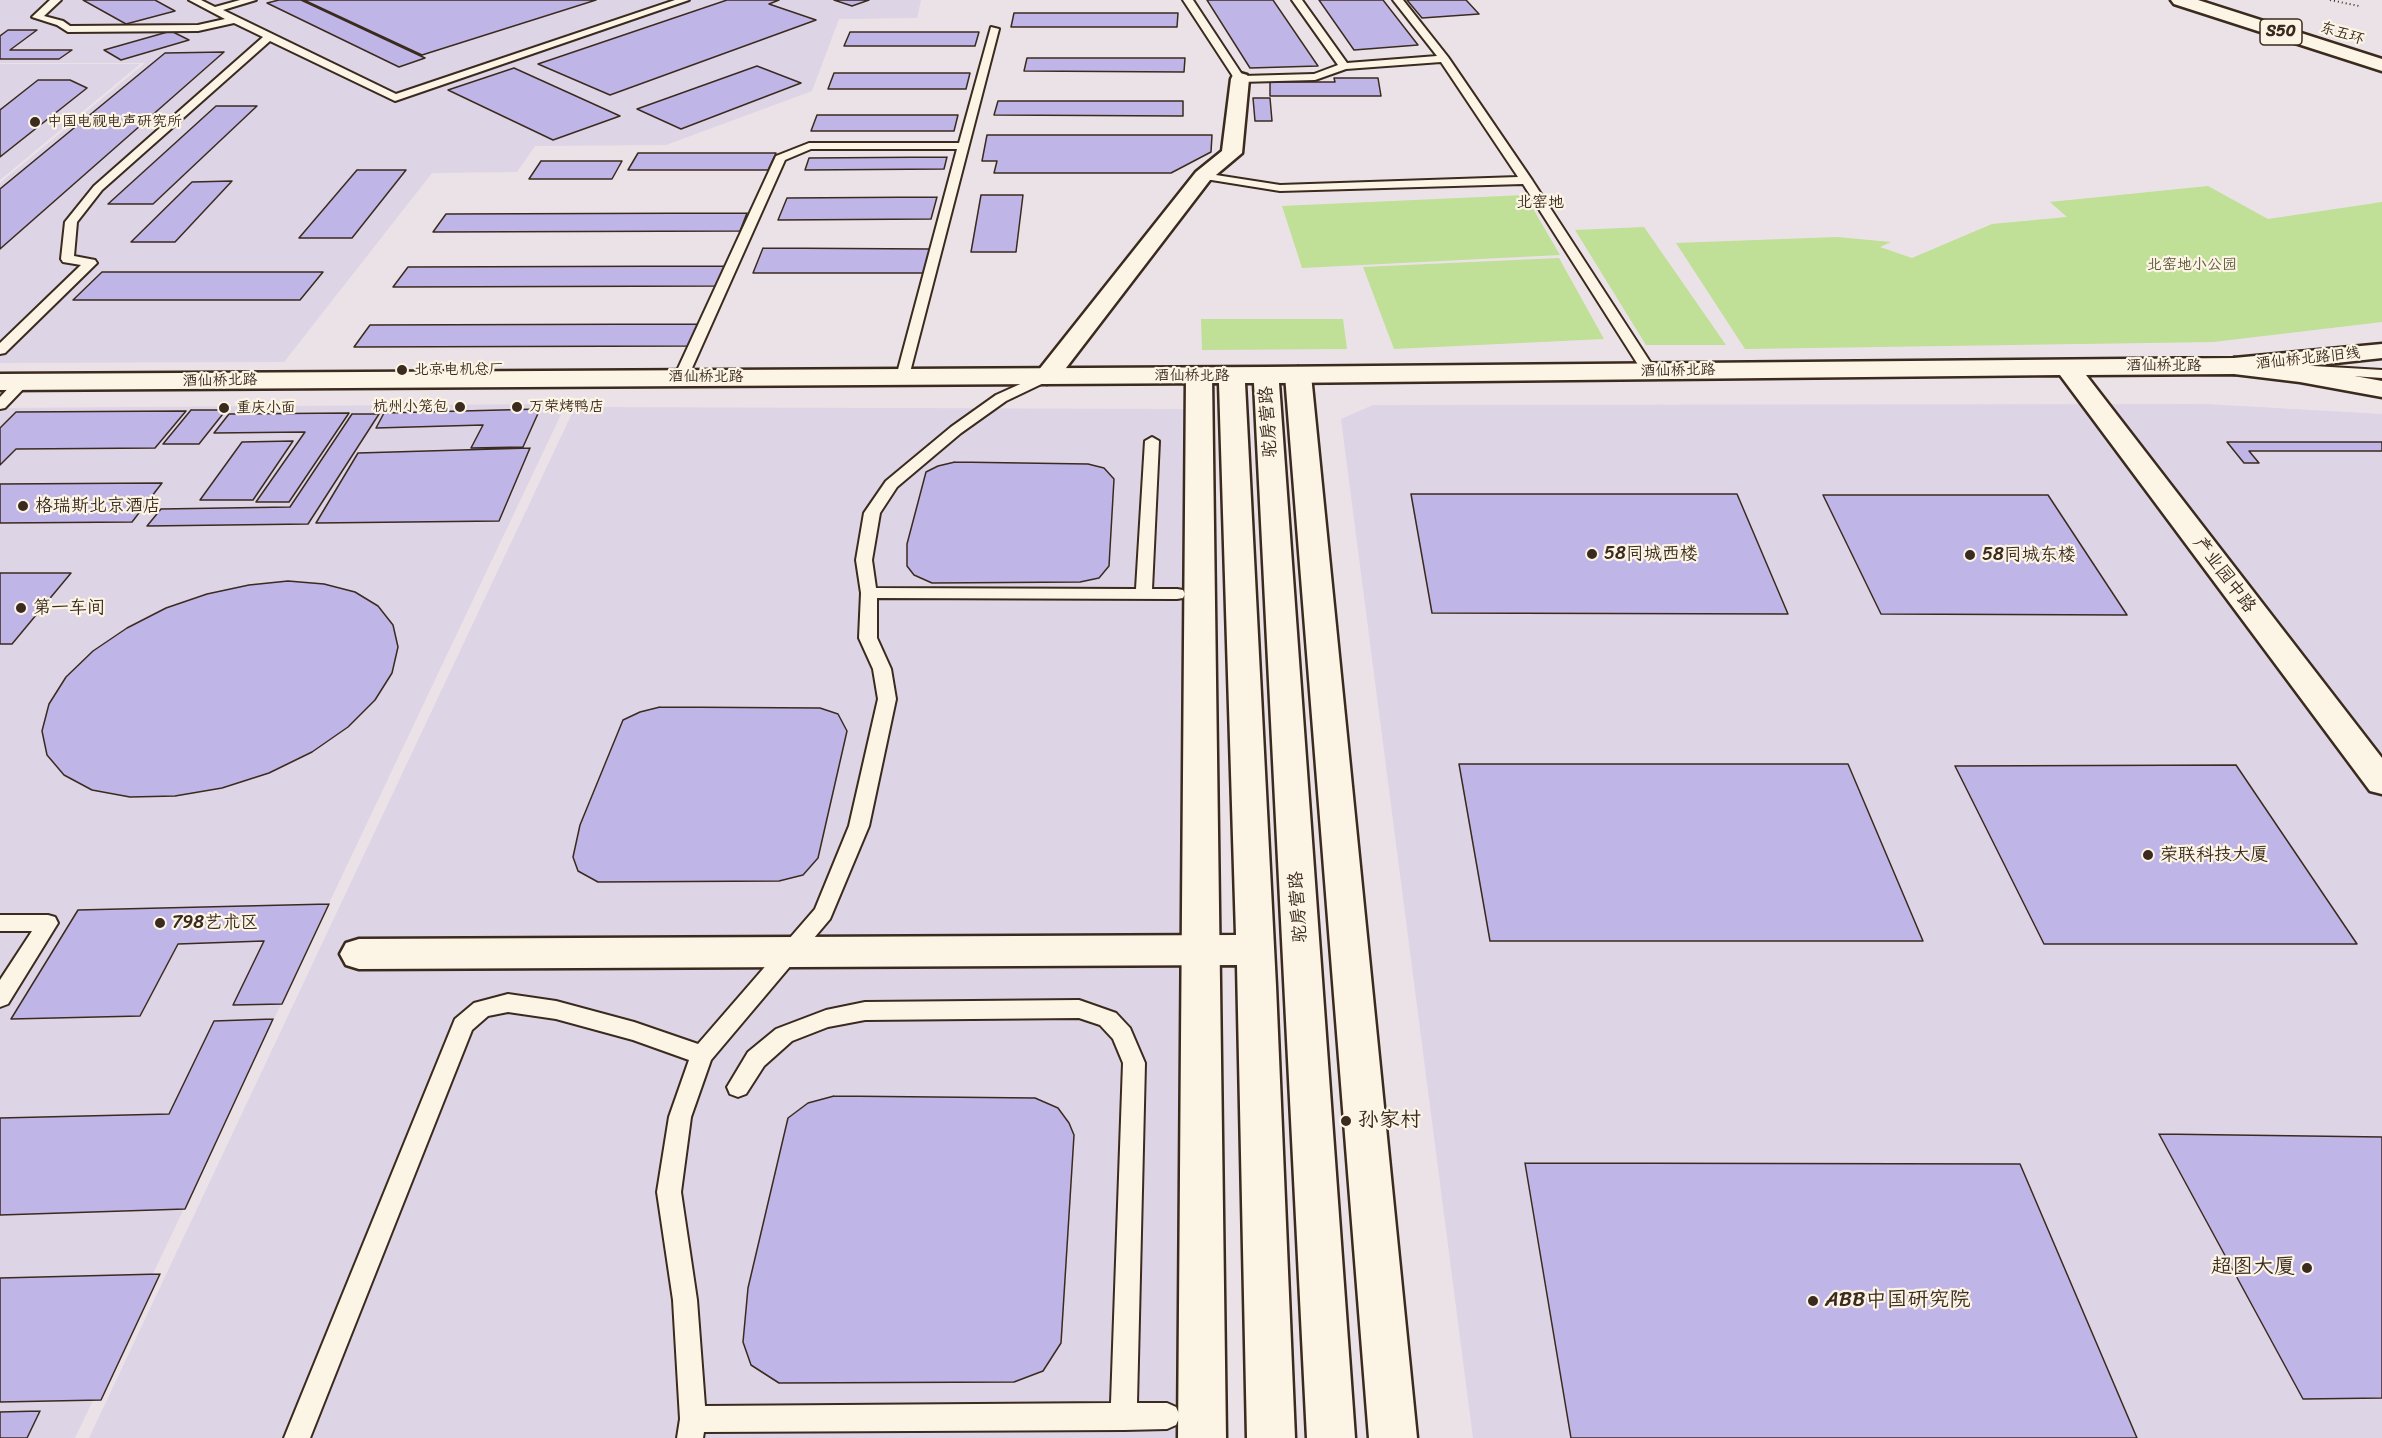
<!DOCTYPE html>
<meta charset="utf-8">
<style>
body{margin:0}
canvas{display:block;background:#eae2e6}
</style>
<canvas width="2382" height="1438"></canvas>
<script>
const context = document.querySelector('canvas').getContext('2d');
context.lineJoin = 'round';
function paint(path, color) { context.fillStyle = color; context.fill(path, 'evenodd'); }
const poly = rows => new Path2D(rows.map(r => 'M' + r).join(''));
function strokePath(path, color, width, dash) { context.strokeStyle = color; context.lineWidth = width; context.lineCap = dash ? 'butt' : 'round'; context.setLineDash(dash || []); context.stroke(path); }
function drawText(font, color, halo, rows, align = 'center') {
  context.font = font + ' Sriracha,"LXGW WenKai TC",sans-serif'; context.lineWidth = 4.5; context.setLineDash([]); context.textBaseline = 'middle'; context.strokeStyle = halo; context.fillStyle = color; for (const [text, x, y, turn = 0] of rows) {
    context.save(); context.translate(x, y); context.rotate((+turn || 0) * Math.PI / 180); context.textAlign = isNaN(turn) ? turn : align; if (halo) context.strokeText(text, 0, 0); context.fillText(text, 0, 0); context.restore();
  }
}
paint(poly([
 [0,0,921,0,917,18,839,19,812,91,666,145,535,146,517,172,432,173,284,362,0,363,0,183,145,63,0,63],
 [0,64,140,64,0,180],
 [566,404,75,1438,0,1438,0,408],
 [2205,404,2382,414,2382,1438,1473,1438,1341,419,1373,405],
 [575,407,1190,409,1195,1438,89,1438]
]), '#ddd4e6');
paint(poly([
 [2208,186,2268,219,2382,202,2382,322,2213,342,1745,349,1676,243,1837,237,1891,242,1880,247,1912,258,1992,224,2067,217,2050,202],
 [1525,195,1560,255,1302,268,1282,206],
 [1644,227,1726,345,1646,345,1575,230],
 [1559,258,1604,339,1394,349,1363,267],
 [1201,319,1343,319,1347,349,1202,350]
]), '#c0df97');
const building = poly([
 [83,0,155,0,175,11,126,24,83,0],
 [279,0,301,0,425,58,399,67,267,3,279,0],
 [304,0,596,0,422,55,304,0],
 [727,0,779,0,769,4,816,20,610,95,538,64,727,0],
 [834,0,869,0,852,6,834,0],
 [1207,0,1273,0,1318,66,1250,68,1207,0],
 [1319,0,1383,0,1418,45,1354,50,1319,0],
 [1407,0,1466,0,1479,14,1422,18,1407,0],
 [1014,13,1178,13,1177,27,1011,27,1014,13],
 [8,30,37,30,10,50,72,50,59,59,0,59,0,36,8,30],
 [171,31,189,40,121,60,104,50,171,31],
 [850,32,979,32,975,46,844,46,850,32],
 [224,52,0,249,0,189,165,53,224,52],
 [1027,58,1185,58,1184,72,1024,71,1027,58],
 [757,66,801,83,681,129,637,109,757,66],
 [514,68,620,116,553,140,448,90,514,68],
 [834,73,970,73,966,89,828,89,834,73],
 [1334,78,1378,78,1381,96,1270,96,1270,82,1335,82,1334,78],
 [38,80,70,80,87,88,0,157,0,110,38,80],
 [1253,98,1270,98,1272,121,1255,121,1253,98],
 [998,101,1183,101,1183,116,994,115,998,101],
 [216,106,257,106,153,204,108,204,216,106],
 [817,115,958,115,954,131,811,131,817,115],
 [987,135,1212,135,1211,152,1171,173,994,173,997,161,982,161,987,135],
 [638,153,776,153,768,170,628,170,638,153],
 [947,157,944,169,805,170,809,158,947,157],
 [541,161,622,161,612,179,529,179,541,161],
 [357,170,406,170,352,238,299,238,357,170],
 [232,181,175,242,131,242,192,182,232,181],
 [981,195,1023,195,1016,252,971,252,981,195],
 [937,197,931,219,778,220,787,198,937,197],
 [747,213,740,231,433,232,446,214,747,213],
 [763,248,930,249,923,273,753,273,763,248],
 [726,266,717,286,393,287,408,267,726,266],
 [102,272,323,272,300,300,73,300,102,272],
 [699,324,689,346,354,347,370,325,699,324],
 [540,409,523,447,471,448,483,425,376,428,384,413,540,409],
 [191,410,226,410,199,444,163,444,191,410],
 [186,411,155,448,16,449,0,465,0,428,16,412,186,411],
 [349,413,289,502,256,502,305,432,214,433,229,414,349,413],
 [352,414,379,414,308,524,147,526,161,509,290,507,352,414],
 [293,441,253,500,200,500,242,442,293,441],
 [2227,442,2382,442,2382,451,2249,451,2259,463,2244,463,2227,442],
 [530,448,499,521,316,523,358,453,530,448],
 [955,462,1088,464,1104,468,1114,479,1109,566,1099,578,1080,582,932,583,914,575,907,566,907,544,926,472,938,466,955,462],
 [162,483,132,522,0,523,0,484,162,483],
 [1411,494,1737,494,1788,614,1432,613,1411,494],
 [1823,495,2048,495,2127,615,1881,614,1823,495],
 [0,573,71,573,12,644,0,644,0,573],
 [288,581,324,584,355,592,378,606,393,625,398,647,392,673,375,700,348,727,312,752,269,773,222,788,175,796,130,797,92,790,64,775,47,755,42,731,49,704,66,677,93,651,127,628,166,608,207,594,249,585,288,581],
 [660,707,820,708,838,714,847,731,818,858,803,875,779,881,598,882,578,871,573,857,580,825,623,720,640,712,660,707],
 [1459,764,1848,764,1923,941,1490,941,1459,764],
 [2236,765,2357,944,2044,944,1955,766,2236,765],
 [329,904,282,1004,233,1005,264,941,178,944,140,1016,11,1019,78,910,329,904],
 [273,1019,185,1209,0,1215,0,1118,169,1114,214,1021,273,1019],
 [834,1096,1035,1098,1058,1108,1069,1123,1074,1135,1061,1343,1043,1371,1014,1382,779,1383,751,1365,743,1342,748,1288,788,1118,808,1103,834,1096],
 [2159,1134,2382,1137,2382,1398,2303,1399,2159,1134],
 [1525,1163,2020,1164,2137,1438,1571,1438,1525,1163],
 [160,1274,101,1400,0,1402,0,1278,160,1274],
 [40,1411,27,1438,0,1438,0,1412,40,1411]
]);
paint(building, '#c0b5e7');
strokePath(building, '#3b2a1e', 1.5);
const lane = poly([
 [50,0,61,0,44,16,63,21,70,26,198,25,225,19,189,0,201,0,215,7,240,0,256,0,223,10,396,94,675,0,689,0,395,101,270,41,102,190,77,222,74,256,95,260,97,263,5,353,0,354,0,343,81,265,63,262,61,259,65,222,94,186,263,37,234,23,198,31,68,32,57,25,32,17,50,0],
 [1183,0,1193,0,1243,76,1314,74,1338,65,1292,0,1302,0,1347,63,1437,56,1393,0,1403,0,1448,57,1532,180,1656,371,1654,374,1649,375,1642,371,1523,184,1280,191,1199,178,1199,174,1203,173,1280,185,1518,177,1441,62,1346,69,1315,80,1240,82,1236,81,1183,0],
 [991,27,999,29,908,380,903,381,896,377,957,149,811,149,785,160,688,377,681,381,676,380,674,377,776,156,809,143,959,143,991,27],
 [2296,365,2382,370,2382,378,2291,372,2289,369,2291,366,2296,365],
 [1047,372,1052,373,1054,376,1052,379,1006,401,961,433,897,487,880,513,872,560,876,588,1136,589,1145,441,1152,437,1159,441,1152,589,1177,589,1183,590,1185,594,1183,598,1177,599,877,598,877,638,891,669,896,699,869,826,830,919,711,1060,691,1117,681,1192,697,1300,705,1406,1111,1403,1123,1063,1113,1039,1100,1025,1079,1018,865,1020,828,1027,792,1041,764,1066,746,1094,738,1097,730,1094,727,1087,748,1052,776,1029,826,1010,865,1002,1079,1000,1116,1013,1130,1028,1145,1063,1137,1403,1167,1403,1176,1407,1180,1416,1176,1425,1167,1429,1124,1430,704,1432,703,1438,677,1438,680,1419,673,1300,657,1192,669,1117,689,1060,633,1040,556,1019,508,1012,488,1016,472,1030,310,1438,284,1438,455,1019,474,1003,508,994,556,1001,634,1022,698,1044,815,909,849,826,878,699,873,669,859,638,861,593,856,560,864,513,886,481,951,427,996,395,1047,372],
 [22,378,29,382,27,385,5,408,0,409,0,397,17,379,22,378],
 [0,915,48,915,55,917,58,923,8,1004,0,1007,0,980,32,931,0,931,0,915]
]);
const street = poly([
 [1240,73,1247,75,1249,79,1242,153,1210,180,1056,381,1047,384,1038,381,1034,376,1038,371,1196,172,1222,151,1231,79,1233,75,1240,73],
 [2382,344,2382,358,2234,374,2225,371,2221,366,2225,361,2234,358,2382,344],
 [1298,367,1307,370,1311,375,1417,1438,1369,1438,1285,375,1289,370,1298,367],
 [1199,368,1208,371,1212,376,1226,1438,1178,1438,1186,376,1190,371,1199,368]
]);
const secondary = poly([
 [2234,358,2300,366,2382,381,2382,397,2300,382,2234,374,2086,375,2382,758,2382,794,2370,791,2060,375,1279,383,1355,1438,1307,1438,1254,383,1245,383,1276,986,1295,1438,1247,1438,1237,965,359,969,346,965,340,954,346,943,359,939,1236,935,1219,383,0,390,0,374,1266,367,2234,358]
]);
const highway = poly([
 [2171,0,2198,0,2382,59,2382,71,2174,4,2171,0]
]);
strokePath(lane, '#3b2a1e', 4);
strokePath(street, '#3b2a1e', 5);
strokePath(secondary, '#3b2a1e', 5);
strokePath(highway, '#3b2a1e', 5);
strokePath(poly([
 [2330,0,2359,6]
]), '#3b2a1e', 2, [1, 3]);
paint(lane, '#fcf5e5');
paint(street, '#fcf5e5');
paint(secondary, '#fcf5e5');
paint(highway, '#fcf5e5');
for (const [x, y, r, color] of [
 [35,122,6,"#3b2a1e"],
 [402,370,6,"#3b2a1e"],
 [460,407,6,"#3b2a1e"],
 [517,407,6,"#3b2a1e"],
 [224,408,6,"#3b2a1e"],
 [23,506,6,"#3b2a1e"],
 [1592,554,6,"#3b2a1e"],
 [1970,555,6,"#3b2a1e"],
 [21,608,6,"#3b2a1e"],
 [2148,855,6,"#3b2a1e"],
 [160,923,6,"#3b2a1e"],
 [1346,1121,6,"#3b2a1e"],
 [2307,1268,6,"#3b2a1e"],
 [1813,1301,6,"#3b2a1e"]
]) { const dot = new Path2D(); dot.arc(x, y, r, 0, 2 * Math.PI); context.fillStyle = color; context.fill(dot); strokePath(dot, '#fcf5e5', 2); }
drawText('15px', '#3b2a1e', '#fcf5e5', [
 ["东五环",2342,34,17],
 ["酒仙桥北路旧线",2308,359,-6],
 ["酒仙桥北路",2164,366],
 ["酒仙桥北路",1678,371,-1],
 ["酒仙桥北路",1192,376],
 ["酒仙桥北路",706,377],
 ["酒仙桥北路",220,381,-1]
]);
drawText('15px', '#3b2a1e', '#fcf5e5', [
 ["中国电视电声研究所",47,122],
 ["北京电机总厂",414,370],
 ["杭州小笼包",448,407,"right"],
 ["万荣烤鸭店",529,407],
 ["重庆小面",236,408]
], 'left');
drawText('15px', '#5c573c', '#fcf5e5', [
 ["北窑地小公园",2192,265]
]);
for (const [x, y, w] of [
 [2281,32,42]
]) { const box = new Path2D(); box.roundRect(x - w / 2, y - 13, w, 26, 4.5); context.fillStyle = '#fcf5e5'; context.fill(box); strokePath(box, '#3b2a1e', 1.5); }
drawText('bold 16px', '#3b2a1e', null, [
 ["S50",2281,32]
]);
drawText('16px', '#3b2a1e', '#fcf5e5', [
 ["北窑地",1540,203]
]);
drawText('18px', '#3b2a1e', '#fcf5e5', [
 ["驼房营路",1269,422,-94],
 ["产业园中路",2224,575,53],
 ["驼房营路",1299,907,-94]
]);
drawText('18px', '#3b2a1e', '#fcf5e5', [
 ["格瑞斯北京酒店",35,506],
 ["58同城西楼",1604,554],
 ["58同城东楼",1982,555],
 ["第一车间",33,608],
 ["荣联科技大厦",2160,855],
 ["798艺术区",172,923]
], 'left');
drawText('21px', '#3b2a1e', '#fcf5e5', [
 ["孙家村",1358,1121],
 ["超图大厦",2295,1268,"right"],
 ["ABB中国研究院",1825,1301]
], 'left');
</script>
